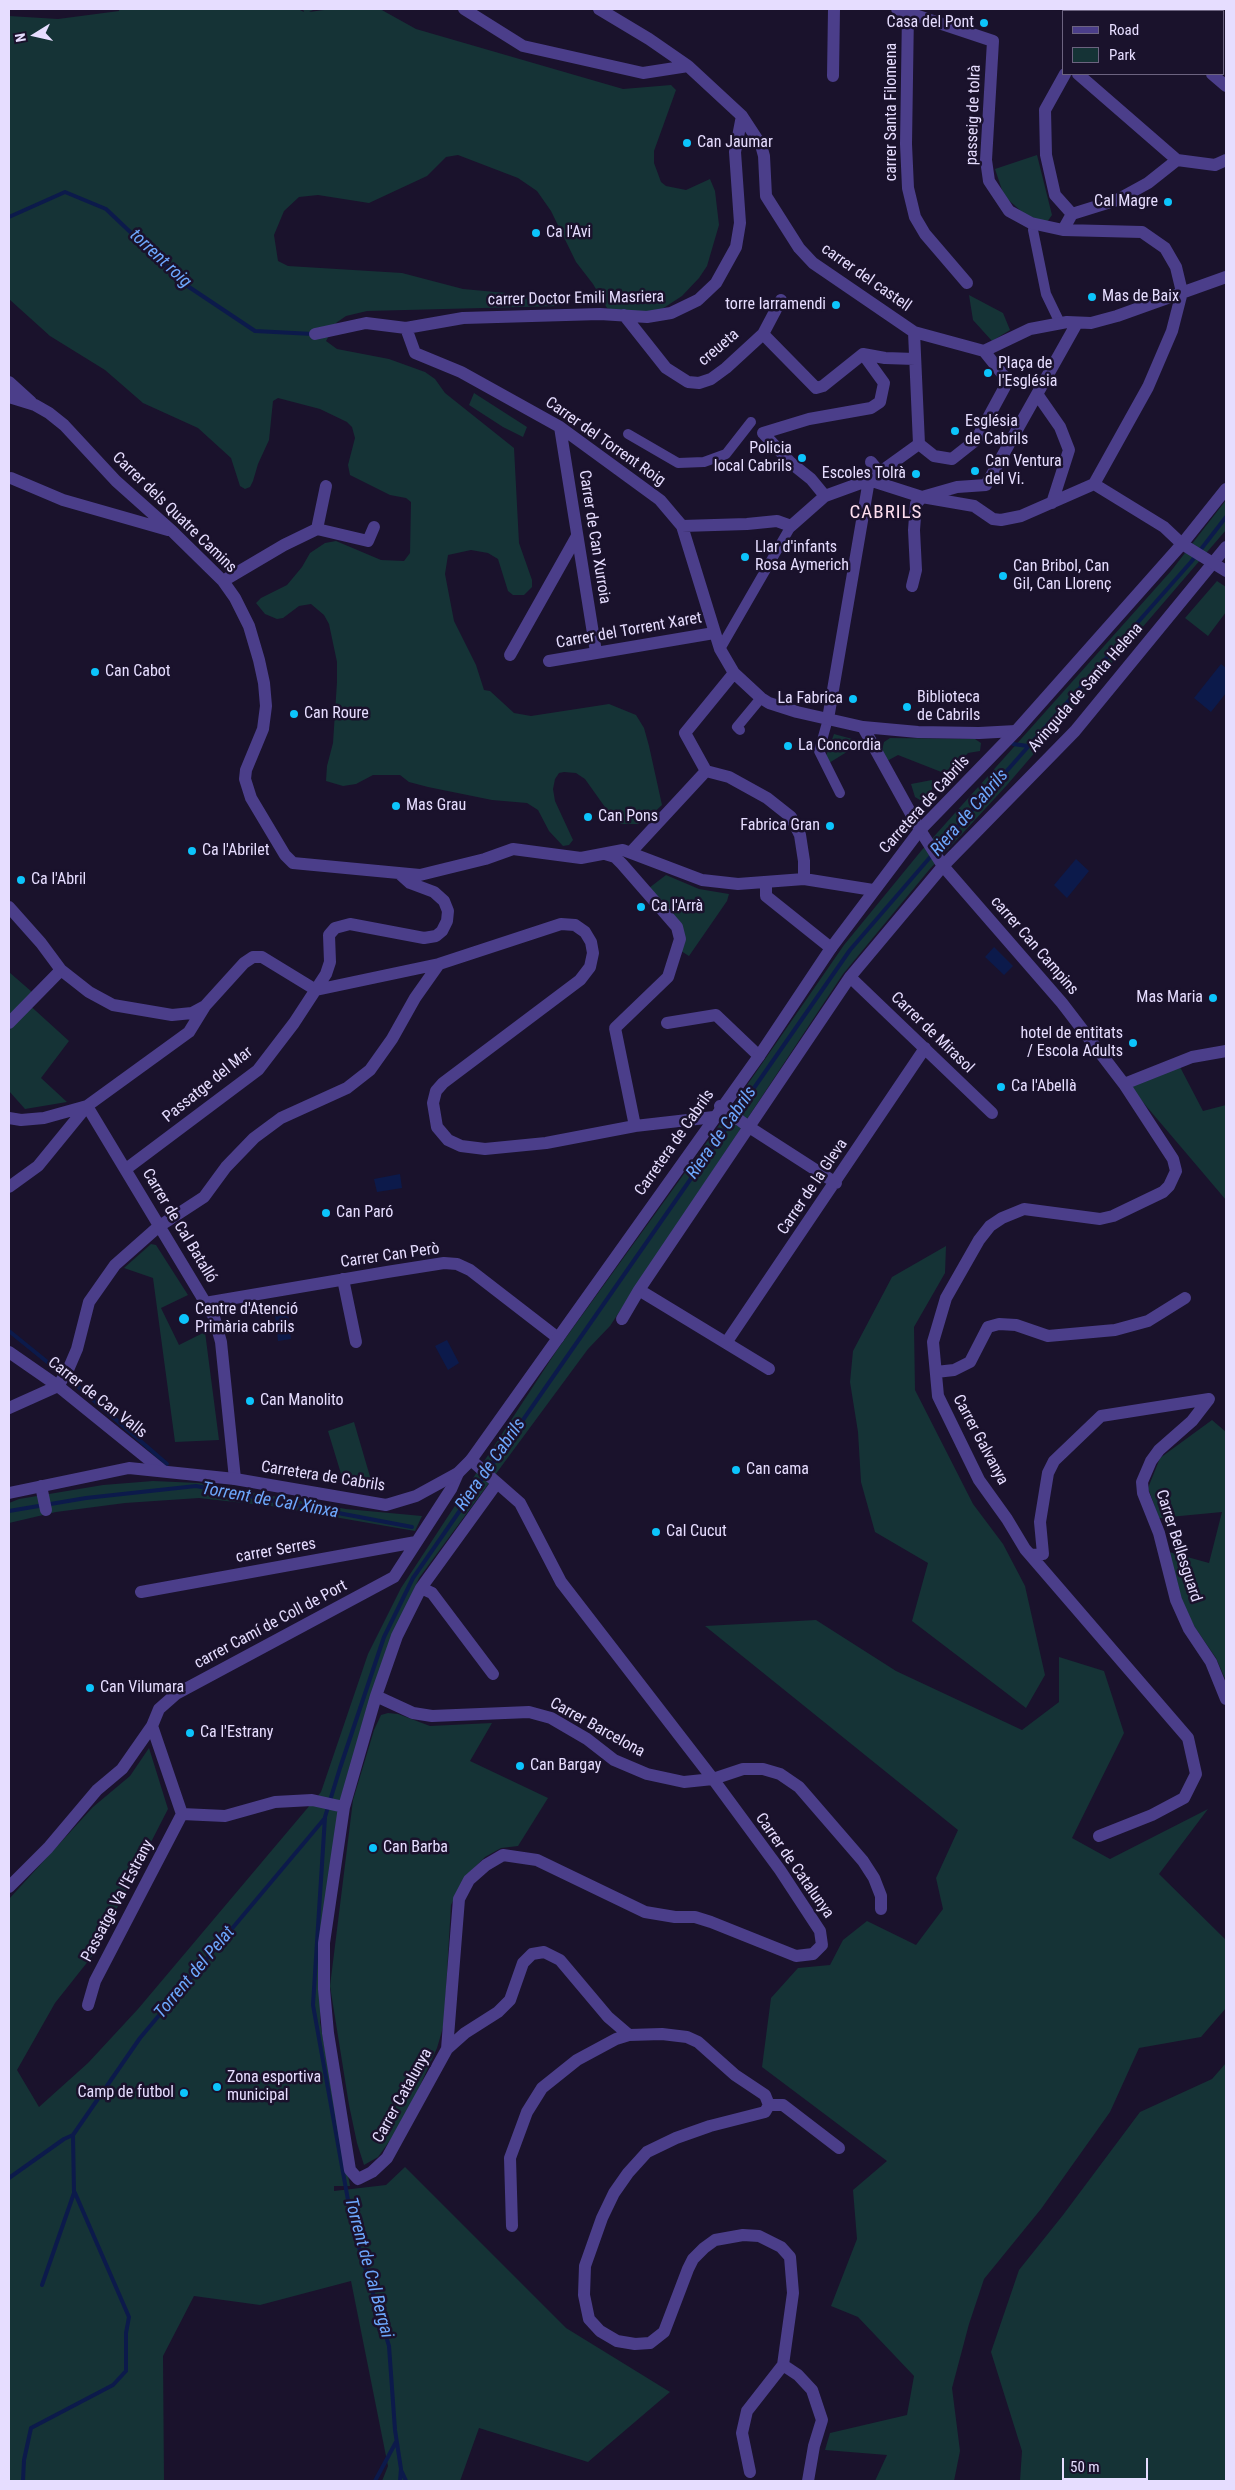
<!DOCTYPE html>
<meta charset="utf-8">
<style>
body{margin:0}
#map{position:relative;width:1235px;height:2490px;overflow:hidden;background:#1a122c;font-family:"Roboto Condensed",sans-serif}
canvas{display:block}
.frame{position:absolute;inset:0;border:10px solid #e6ddff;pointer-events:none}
.legend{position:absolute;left:1062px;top:10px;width:162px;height:65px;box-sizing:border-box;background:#1a122c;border:1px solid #6c6380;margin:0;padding:6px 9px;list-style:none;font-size:15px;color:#e6ddff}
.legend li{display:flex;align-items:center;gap:10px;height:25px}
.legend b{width:25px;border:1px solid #6c6380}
.north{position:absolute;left:10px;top:10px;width:50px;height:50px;-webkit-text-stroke:4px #1a122c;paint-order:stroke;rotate:260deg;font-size:14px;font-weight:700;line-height:20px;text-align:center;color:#e6ddff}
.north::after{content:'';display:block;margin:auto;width:18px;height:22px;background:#e6ddff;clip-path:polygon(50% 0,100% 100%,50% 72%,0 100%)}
.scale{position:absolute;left:1062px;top:2458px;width:86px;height:22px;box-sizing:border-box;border:2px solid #e6ddff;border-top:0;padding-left:6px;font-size:15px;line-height:18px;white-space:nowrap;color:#e6ddff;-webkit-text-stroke:4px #1a122c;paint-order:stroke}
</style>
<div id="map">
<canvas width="1235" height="2490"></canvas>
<div class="frame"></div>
<ul class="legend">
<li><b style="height:6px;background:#4b3e8a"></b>Road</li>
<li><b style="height:14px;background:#153336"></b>Park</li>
</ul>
<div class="north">N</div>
<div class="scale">50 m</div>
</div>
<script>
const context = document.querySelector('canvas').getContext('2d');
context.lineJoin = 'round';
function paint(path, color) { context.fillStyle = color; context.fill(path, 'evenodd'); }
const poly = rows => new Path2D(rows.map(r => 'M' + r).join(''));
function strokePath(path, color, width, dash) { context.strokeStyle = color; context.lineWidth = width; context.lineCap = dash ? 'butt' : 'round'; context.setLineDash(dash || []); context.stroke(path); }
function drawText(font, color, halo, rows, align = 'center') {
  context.font = font + ' "Roboto Condensed",sans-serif'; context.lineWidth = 5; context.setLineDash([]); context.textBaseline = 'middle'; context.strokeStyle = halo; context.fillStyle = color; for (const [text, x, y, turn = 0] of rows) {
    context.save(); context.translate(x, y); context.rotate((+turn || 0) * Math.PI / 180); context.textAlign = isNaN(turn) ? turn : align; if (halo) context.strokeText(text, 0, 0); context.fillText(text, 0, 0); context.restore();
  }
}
paint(poly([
 [119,9,298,9,304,12,303,9,315,9,309,12,331,9,380,9,416,29,623,89,671,85,676,90,654,151,654,163,661,182,666,186,686,190,710,179,715,191,719,225,707,266,699,278,682,296,662,309,631,315,607,308,593,284,576,262,551,211,537,191,518,178,458,155,446,157,427,176,369,203,318,195,299,197,284,211,274,235,278,261,288,266,402,273,463,289,528,295,560,306,367,311,346,316,336,323,326,341,337,349,389,359,425,372,435,379,445,393,514,448,519,543,532,580,532,587,524,595,513,595,508,591,498,559,488,553,471,550,448,555,445,574,454,621,476,665,484,690,490,691,514,713,531,716,609,704,636,715,644,728,649,746,662,805,648,818,638,824,621,824,612,817,585,779,576,773,564,772,559,773,555,779,553,789,555,801,573,840,569,845,563,846,549,831,538,810,527,803,492,800,428,787,409,782,400,775,373,775,356,784,343,786,326,781,327,766,333,743,337,682,337,662,329,624,324,615,311,604,299,606,283,618,277,619,265,614,256,603,261,598,287,585,302,567,310,553,325,543,336,541,381,560,404,561,410,553,411,502,406,498,390,495,350,475,348,465,355,438,352,427,347,422,320,409,278,398,273,401,269,440,258,464,253,481,250,487,245,489,240,486,231,458,198,428,143,403,105,370,50,336,9,299,9,16,58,19,119,11],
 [1037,155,1052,215,1047,222,1030,219,1004,196,995,169],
 [969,295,1003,313,1010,330,992,341,973,320],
 [474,393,527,427,523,437,503,427,469,405],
 [1226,500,1226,530,1007,785,929,870,843,974,610,1326,588,1349,419,1578,401,1618,363,1726,320,1975,320,2022,350,2186,334,2186,334,2191,386,2185,405,2167,566,2328,670,2392,588,2462,479,2428,460,2481,382,2481,388,2466,351,2281,260,2305,194,2296,163,2356,164,2481,9,2481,9,1899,93,1807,130,1776,149,1748,168,1809,93,1955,55,2003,17,2070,39,2107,88,2063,138,2009,321,1792,368,1654,401,1588,557,1350,725,1117,844,945,921,851,1171,571],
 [1217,581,1226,587,1226,612,1208,636,1185,618],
 [834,734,863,742,829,763,826,756],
 [890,738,975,739,981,743,980,751,968,753,949,775,898,755,887,761,882,750,884,742],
 [932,780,932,791,929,797,920,800,915,797,911,784],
 [666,875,699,889,729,894,727,901,689,956,681,951,685,937,649,888],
 [9,972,32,992,25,1001,69,1041,41,1078,67,1102,25,1109,9,1091,9,1031,16,1021,9,1014],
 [1180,1067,1203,1111,1226,1105,1226,1200,1130,1087],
 [151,1244,156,1245,188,1295,161,1308,179,1345,205,1332,219,1440,175,1442,153,1278,124,1268],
 [946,1246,945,1273,914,1327,915,1390,973,1504,1003,1544,1025,1586,1045,1675,1026,1708,912,1621,928,1563,875,1532,861,1482,858,1432,850,1382,853,1351,892,1277],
 [1212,1420,1226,1432,1226,1681,1216,1658,1194,1626,1181,1599,1169,1552,1209,1563,1222,1512,1159,1518,1148,1488,1160,1458],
 [354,1422,371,1480,345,1487,328,1431],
 [153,1481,199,1483,346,1509,422,1516,415,1531,271,1506,199,1498,125,1503,56,1512,9,1523,9,1503,19,1499,103,1485],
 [816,1620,896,1671,1022,1730,1059,1702,1059,1657,1104,1671,1124,1733,1072,1838,1110,1859,1208,1809,1159,1874,1226,1940,1226,2008,1201,2037,1139,2048,1110,2112,1041,2209,984,2279,969,2324,952,2388,960,2451,954,2481,875,2481,887,2455,825,2450,830,2433,907,2415,914,2376,858,2317,831,2306,857,2239,853,2190,887,2161,762,2067,771,1998,798,1968,830,1965,843,1940,867,1921,916,1945,943,1909,936,1878,958,1830,705,1626],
 [388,1713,398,1714,430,1726,492,1723,470,1761,548,1798,518,1846,501,1848,485,1857,465,1877,451,1905,444,2024,437,2048,404,2121,378,2157,364,2165,357,2143,349,2105,330,1986,353,1800,374,1730,381,1715],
 [1226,2063,1226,2481,1020,2481,1022,2451,991,2352,1019,2270,1063,2215,1140,2112,1212,2079]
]), '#153336');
paint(poly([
 [1221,664,1226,668,1226,693,1211,712,1194,698],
 [1076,859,1089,871,1067,898,1054,885],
 [994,947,1013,966,1004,975,985,957],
 [400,1174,402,1188,377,1192,374,1179],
 [288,1313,291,1339,278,1341,275,1315],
 [447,1340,459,1363,448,1370,435,1346]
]), '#0c1a4b');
strokePath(poly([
 [9,217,65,192,106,209,186,285,255,331,313,334],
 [1013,744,1028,746],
 [937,850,1191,562,1226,517],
 [9,1331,51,1365],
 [76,1385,167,1464],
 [9,1511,86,1498,196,1486,412,1527],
 [9,2178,64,2139,73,2135],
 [42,2285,74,2193,73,2135,140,2038,325,1818],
 [402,2472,406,2481],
 [23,2481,24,2460,31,2428,113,2385,126,2371,126,2333,129,2317,75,2193],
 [375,2481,396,2442],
 [400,2481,401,2469,395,2430,389,2346,353,2228,313,2005,325,1817,340,1768,384,1637,413,1578,850,950,932,855]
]), '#0c1a4b', 4);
strokePath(poly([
 [1034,224,1033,230,1046,294,1060,323],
 [628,434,678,463,704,462,726,454,751,422],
 [720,649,791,526],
 [828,719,819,751,840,793],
 [740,730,737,727,761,698]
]), '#4b3e8a', 10);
strokePath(poly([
 [464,9,523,46,643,73,688,66,742,116,761,145,764,156,766,196,799,248,813,263,914,332,984,351],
 [599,9,649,39,688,66],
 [1133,11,1136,9],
 [908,12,906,144,908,188,915,217,925,234,967,283],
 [1065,74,1045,110,1046,155,1055,195,1072,214],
 [1078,74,1177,160],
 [1212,74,1226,86],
 [833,76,834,9],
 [1063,230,1072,214,1117,200,1148,183,1177,160,1215,165,1226,160],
 [624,315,666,368,688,382,699,383,711,379,726,368,763,334,781,300],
 [406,328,415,353,461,372,560,427,660,500,682,526,720,649,734,673,761,698,769,703,797,712,863,727,918,732,979,733,1016,731],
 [914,332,919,444],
 [315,334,366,323,406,328,463,318,600,314,647,317,671,313,698,300,716,283,736,247,740,223,735,152,742,116],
 [763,334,816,388,823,386,863,354,885,358,915,359],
 [984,351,1030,329,1067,322,1091,323,1117,316,1226,277],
 [9,382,31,402],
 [1037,394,1060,427,1069,450,1052,503],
 [9,397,35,405,49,413,64,425,116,481,172,531,223,581,235,598,249,626,259,660,264,683,266,706,263,729,246,770,245,779,251,798,285,855,293,863,420,875,485,859,513,849,581,858,623,850,702,880,738,884,804,879,873,890],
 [560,427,596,652],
 [763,433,809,419,871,408,880,402,884,383,863,354],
 [763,433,791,463,811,479,825,496],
 [919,444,934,456,952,459,976,440,1008,381,984,351],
 [871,462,880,473],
 [11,478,63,500,168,530],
 [869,480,922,497,974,506,993,519,1001,520,1021,516,1094,484,1148,387,1172,331,1182,292,1176,267,1165,248,1142,232,1063,230,1031,223,1009,211,989,181,986,160,993,41,897,9],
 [1094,484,1164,527,1182,544],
 [682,526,747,524,777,521,791,526,825,496,869,480,919,444],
 [317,529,326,486],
 [223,581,284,545,317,529,368,541,374,527],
 [912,586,916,570,914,530,916,504,922,497,957,487,986,485,1077,323],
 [510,655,577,536],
 [549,661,714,633],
 [828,719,869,480],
 [863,727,920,830,943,866,1062,1003,1124,1084,1173,1159,1176,1171,1169,1186,1163,1192,1113,1216,1100,1219,1024,1209,1002,1218,990,1226,979,1240,946,1298,933,1342,938,1396,979,1480,1007,1519,1025,1549,1188,1738,1196,1774,1184,1798,1152,1815,1099,1836],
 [706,771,729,777,767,798,791,817,800,835,804,861,804,879],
 [631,852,706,771,685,733,734,673],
 [605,854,615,857,622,864,677,927,680,939,668,977,615,1028,635,1126],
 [766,882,766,896,831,948],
 [9,907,41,943,61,970,89,992,113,1005,172,1015,192,1013,205,1006,244,963,253,957,262,957,316,990,439,964,561,924,575,925,585,932,591,942,593,953,590,967,580,980,443,1083,436,1091,433,1103,437,1127,448,1140,461,1146,485,1149,546,1143,635,1126,714,1117],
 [850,977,992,1113],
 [9,1023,61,970],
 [667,1023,716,1015,759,1056],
 [1124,1084,1192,1057,1226,1051],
 [720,1106,749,1127,836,1183],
 [9,1118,21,1120,44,1118,87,1106,214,1317,221,1342,235,1479],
 [126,1169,258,1070,294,1023,326,974,330,962,329,935,335,928,350,924,424,938,436,936,442,931,447,921,448,911,444,901,434,892,410,883,400,874],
 [9,1187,38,1166,87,1106,189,1032,205,1006],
 [343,1279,356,1342],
 [639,1290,769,1369],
 [205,1303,387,1272,444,1263,457,1264,470,1270,558,1338],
 [622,1319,639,1290,850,977,943,866,1075,731,1226,547],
 [726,1343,925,1048],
 [9,1352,58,1386,163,1471],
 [936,1372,954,1370,970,1362,988,1327,999,1324,1016,1325,1048,1336,1115,1330,1148,1321,1185,1298],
 [9,1408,58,1386,68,1370,77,1349,89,1302,115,1265,158,1227,204,1197,226,1167,254,1138,281,1118,347,1088,370,1070,392,1039,415,998,439,964],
 [497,1483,421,1588,397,1636,376,1696,344,1807,324,1943,324,1989,328,2033,350,2170,358,2179,372,2172,387,2158,447,2049,465,2033,498,2012,510,2000,523,1963,532,1954,544,1952,560,1960,608,2017,629,2035,662,2034,687,2037,698,2042,735,2075,765,2095,769,2105,783,2105,839,2148],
 [41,1486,46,1510],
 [1031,1555,1043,1554,1040,1522,1048,1473,1054,1461,1101,1416,1209,1399,1192,1421,1159,1450,1151,1461,1142,1482,1143,1493,1159,1533,1176,1600,1189,1629,1211,1662,1226,1699],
 [421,1588,432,1593,493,1674],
 [141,1592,416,1542],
 [376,1696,413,1713,432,1716,529,1712,551,1718,587,1739,614,1760,647,1774,684,1782,713,1779,743,1769,763,1769,780,1774,799,1787,863,1861,874,1878,881,1896,881,1909],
 [152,1726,182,1814,225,1816,275,1802,312,1800,344,1807],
 [9,1887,48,1848,97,1790,122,1769,152,1726,159,1709,176,1694,394,1577,451,1489,458,1473],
 [88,2005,95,1981,182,1814],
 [447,2049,459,1899,469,1880,486,1865,503,1855,537,1860,645,1912,675,1917,695,1917,711,1922,796,1956,813,1954,822,1945,820,1931,780,1870,713,1779,561,1582,520,1503,471,1460],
 [769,2105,765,2112,710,2126,676,2138,647,2152,628,2173,614,2193,602,2218,585,2266,584,2295,589,2319,600,2331,617,2341,635,2344,650,2343,664,2332,688,2269,693,2259,704,2248,715,2240,743,2235,759,2236,781,2247,790,2257,793,2293,783,2365,798,2375,812,2390,822,2420,814,2446,808,2481],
 [512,2226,510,2158,527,2112,542,2088,577,2060,616,2039,629,2035],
 [750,2472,742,2433,747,2411,783,2365]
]), '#4b3e8a', 12);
strokePath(poly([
 [1182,544,1226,571],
 [9,1493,129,1468,235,1479,386,1505,416,1496,458,1473,471,1460,759,1056,831,948,920,830,1016,731,1182,544,1226,489]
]), '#4b3e8a', 12);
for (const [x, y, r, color] of [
 [984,23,5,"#0cc4fc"],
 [687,143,5,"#0cc4fc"],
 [1168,202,5,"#0cc4fc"],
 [536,233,5,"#0cc4fc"],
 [1092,297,5,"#0cc4fc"],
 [836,305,5,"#0cc4fc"],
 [988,373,5,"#0cc4fc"],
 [955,431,5,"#0cc4fc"],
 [802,458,5,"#0cc4fc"],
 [975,471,5,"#0cc4fc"],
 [916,474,5,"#0cc4fc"],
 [745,557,5,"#0cc4fc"],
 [1003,576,5,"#0cc4fc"],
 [95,672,5,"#0cc4fc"],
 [853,699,5,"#0cc4fc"],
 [907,707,5,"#0cc4fc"],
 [294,714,5,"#0cc4fc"],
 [788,746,5,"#0cc4fc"],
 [396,806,5,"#0cc4fc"],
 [588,817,5,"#0cc4fc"],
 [830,826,5,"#0cc4fc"],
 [192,851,5,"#0cc4fc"],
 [21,880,5,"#0cc4fc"],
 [641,907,5,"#0cc4fc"],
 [1213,998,5,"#0cc4fc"],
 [1133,1043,5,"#0cc4fc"],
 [1001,1087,5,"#0cc4fc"],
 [326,1213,5,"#0cc4fc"],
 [184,1319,6,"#0cc4fc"],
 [250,1401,5,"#0cc4fc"],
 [736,1470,5,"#0cc4fc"],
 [656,1532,5,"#0cc4fc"],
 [90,1688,5,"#0cc4fc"],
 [190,1733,5,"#0cc4fc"],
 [520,1766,5,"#0cc4fc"],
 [373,1848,5,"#0cc4fc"],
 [217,2087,5,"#0cc4fc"],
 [184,2093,5,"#0cc4fc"]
]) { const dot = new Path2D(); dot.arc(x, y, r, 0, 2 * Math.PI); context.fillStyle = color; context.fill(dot); strokePath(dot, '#1a122c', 2); }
drawText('16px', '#e6ddff', '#1a122c', [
 ["Casa del Pont",974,23,"right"],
 ["Can Jaumar",697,143],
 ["Cal Magre",1158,202,"right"],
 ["Ca l'Avi",546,233],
 ["Mas de Baix",1102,297],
 ["torre larramendi",826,305,"right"],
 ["Plaça de",998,364],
 ["l'Església",998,382],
 ["Església",965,422],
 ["de Cabrils",965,440],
 ["Policia",792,449,"right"],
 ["local Cabrils",792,467,"right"],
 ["Can Ventura",985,462],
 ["del Vi.",985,480],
 ["Escoles Tolrà",906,474,"right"],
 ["Llar d'infants",755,548],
 ["Rosa Aymerich",755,566],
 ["Can Bribol, Can",1013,567],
 ["Gil, Can Llorenç",1013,585],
 ["Can Cabot",105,672],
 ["Biblioteca",917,698],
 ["de Cabrils",917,716],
 ["La Fabrica",843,699,"right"],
 ["Can Roure",304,714],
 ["La Concordia",798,746],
 ["Mas Grau",406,806],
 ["Can Pons",598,817],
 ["Fabrica Gran",820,826,"right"],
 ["Ca l'Abrilet",202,851],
 ["Ca l'Abril",31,880],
 ["Ca l'Arrà",651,907],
 ["Mas Maria",1203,998,"right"],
 ["hotel de entitats",1123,1034,"right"],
 ["/ Escola Adults",1123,1052,"right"],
 ["Ca l'Abellà",1011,1087],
 ["Can Paró",336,1213],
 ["Centre d'Atenció",195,1310],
 ["Primària cabrils",195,1328],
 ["Can Manolito",260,1401],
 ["Can cama",746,1470],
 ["Cal Cucut",666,1532],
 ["Can Vilumara",100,1688],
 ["Ca l'Estrany",200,1733],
 ["Can Bargay",530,1766],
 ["Can Barba",383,1848],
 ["Zona esportiva",227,2078],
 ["municipal",227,2096],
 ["Camp de futbol",174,2093,"right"]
], 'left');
drawText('16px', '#e6ddff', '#1a122c', [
 ["carrer Santa Filomena",892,112,-90],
 ["passeig de tolrà",974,115,-88],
 ["carrer del castell",866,278,35],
 ["carrer Doctor Emili Masriera",576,299,-1],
 ["creueta",719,348,-40],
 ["Carrer del Torrent Roig",605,442,35],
 ["Carrer dels Quatre Camins",174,513,44],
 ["Carrer de Can Xurroia",594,537,81],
 ["Carrer del Torrent Xaret",629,631,-10],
 ["Avinguda de Santa Helena",1086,688,-49],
 ["Carretera de Cabrils",925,805,-48],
 ["carrer Can Campins",1034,946,49],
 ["Carrer de Mirasol",932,1033,44],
 ["Passatge del Mar",208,1085,-39],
 ["Carretera de Cabrils",675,1143,-55],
 ["Carrer de la Gleva",813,1187,-56],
 ["Carrer de Cal Batalló",179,1226,59],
 ["Carrer Can Però",390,1256,-8],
 ["Carrer de Can Valls",97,1398,38],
 ["Carrer Galvanya",980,1440,62],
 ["Carretera de Cabrils",323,1477,9],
 ["Carrer Bellesguard",1178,1546,72],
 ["carrer Serres",276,1551,-10],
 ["carrer Camí de Coll de Port",271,1625,-28],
 ["Carrer Barcelona",597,1728,29],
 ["Carrer de Catalunya",794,1866,55],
 ["Passatge Va l'Estrany",118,1901,-62],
 ["Carrer Catalunya",403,2096,-61]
]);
drawText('italic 18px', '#6da7fd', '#1a122c', [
 ["torrent roig",160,259,43],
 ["Riera de Cabrils",970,813,-49],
 ["Riera de Cabrils",722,1133,-55],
 ["Riera de Cabrils",491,1465,-55],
 ["Torrent de Cal Xinxa",270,1501,10],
 ["Torrent del Pelat",195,1973,-50],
 ["Torrent de Cal Bergai",368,2268,75]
]);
context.letterSpacing = '1px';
drawText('19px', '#ffdfef', '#1a122c', [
 ["CABRILS",886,513]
]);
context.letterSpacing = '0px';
</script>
